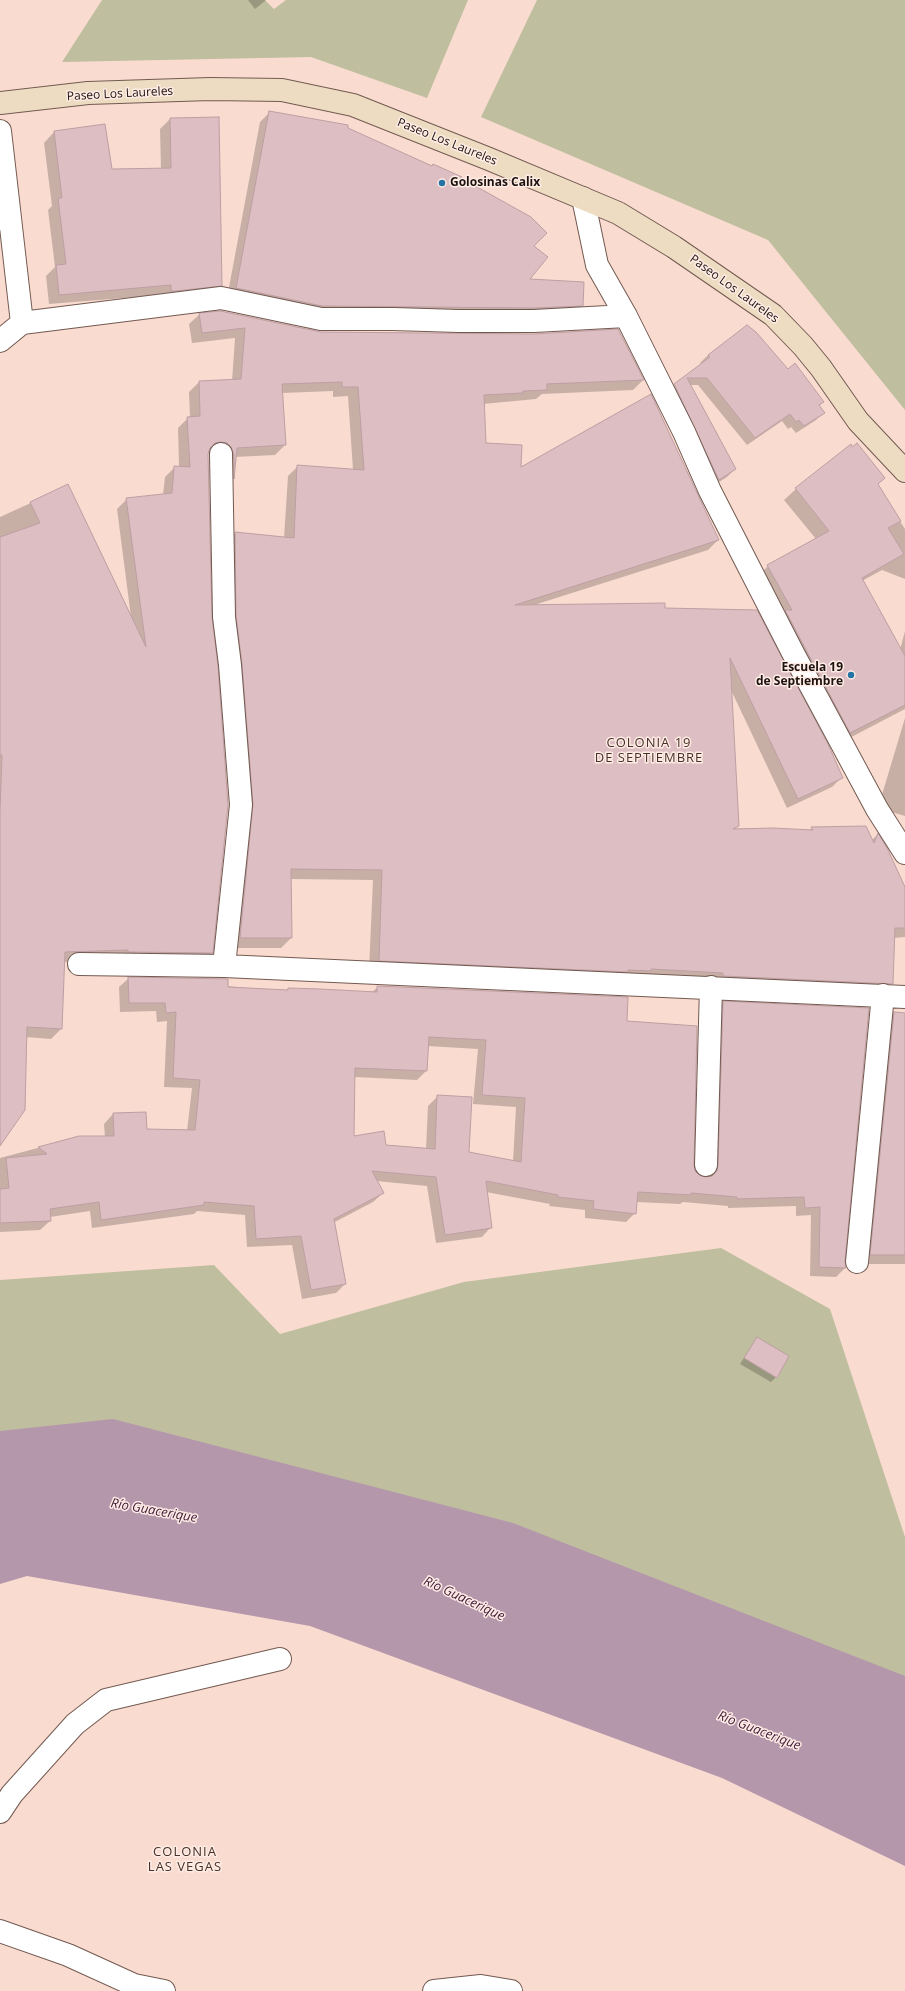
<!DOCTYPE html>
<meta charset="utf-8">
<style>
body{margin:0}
canvas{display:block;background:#f9dbd0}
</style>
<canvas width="905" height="1991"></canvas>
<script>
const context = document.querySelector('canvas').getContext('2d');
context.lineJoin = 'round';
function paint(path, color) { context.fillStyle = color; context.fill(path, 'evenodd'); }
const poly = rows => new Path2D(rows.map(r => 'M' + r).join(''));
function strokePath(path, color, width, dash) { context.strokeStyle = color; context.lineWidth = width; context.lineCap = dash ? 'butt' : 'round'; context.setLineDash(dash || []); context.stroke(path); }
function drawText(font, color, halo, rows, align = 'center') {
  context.font = font + ' "Open Sans",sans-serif'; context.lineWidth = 3; context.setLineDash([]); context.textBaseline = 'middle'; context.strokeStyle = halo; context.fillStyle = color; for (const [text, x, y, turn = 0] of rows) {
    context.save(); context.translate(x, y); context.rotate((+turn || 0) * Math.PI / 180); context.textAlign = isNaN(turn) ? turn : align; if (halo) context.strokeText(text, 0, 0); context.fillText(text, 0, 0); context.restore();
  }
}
paint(poly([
 [102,0,265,0,274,9,286,0,468,0,427,98,311,57,62,62],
 [537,0,905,0,905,410,768,240,481,117],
 [721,1248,830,1309,905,1537,905,1713,0,1454,0,1280,214,1265,280,1334,464,1282]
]), '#bfbe9f');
paint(poly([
 [113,1419,513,1523,905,1676,905,1866,722,1778,310,1626,27,1576,0,1584,0,1431]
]), '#b597ac');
paint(poly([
 [248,0,266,0,255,9],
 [270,112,346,129,460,179,533,246,529,280,582,305,573,315,312,316,227,298,260,122],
 [170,119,220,285,210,296,161,295,49,304,46,276,55,267,48,210,52,206,44,143,54,132,111,170,161,169,160,129],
 [200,314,321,332,534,334,618,330,643,380,633,390,542,394,536,399,483,404,485,444,520,469,718,540,708,550,534,605,756,611,842,777,832,787,787,808,731,690,738,825,734,830,809,831,812,828,872,840,877,835,905,889,905,937,893,938,892,984,882,994,369,970,373,880,290,879,291,938,281,948,230,948,244,815,225,543,235,533,284,538,288,476,298,466,353,470,348,396,333,397,333,391,282,393,285,445,275,455,235,457,233,479,224,488,216,453,210,451,208,454,212,953,202,963,118,960,64,962,62,1028,51,1039,25,1037,0,1101,0,517,68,486,131,617,117,509,127,499,163,495,165,477,175,467,179,467,178,428,188,418,190,418,189,392,199,382,232,381,235,338,192,343,189,324],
 [747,326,788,370,823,402,819,406,824,412,816,420,796,433,791,427,788,429,782,421,747,445,698,385,690,385,735,469,727,477,711,487,667,393,702,365,700,363,708,355],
 [884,478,877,485,905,529,905,579,882,570,862,581,900,650,905,631,905,709,838,744,756,578,768,566,816,539,784,500,796,489],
 [905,718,905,816,878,808],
 [129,978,286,991,288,989,371,993,378,987,626,1022,694,1171,699,1176,709,1178,714,1011,724,1002,868,1009,844,1261,845,1268,836,1277,810,1276,811,1215,796,1216,796,1206,728,1208,728,1206,683,1202,680,1204,636,1202,635,1213,626,1222,585,1218,585,1210,549,1206,550,1204,486,1192,491,1227,482,1237,436,1243,427,1186,376,1181,383,1193,373,1202,333,1223,345,1284,336,1293,302,1299,292,1245,247,1247,245,1215,197,1211,194,1214,92,1228,90,1211,50,1217,50,1221,40,1230,0,1232,0,1158,79,1137,105,1137,104,1124,113,1114,146,1130,187,1131,192,1088,164,1087,167,1021,157,1022,156,1011,120,1012,119,987],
 [427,1046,478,1049,473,1104,516,1107,513,1161,468,1153,438,1096,428,1106,426,1149,385,1146,353,1137,354,1077,417,1080,426,1071],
 [894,1013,905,1014,905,1264,862,1264,885,1023],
 [757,1338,776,1377,771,1382,740,1364]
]), '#0003');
const building = poly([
 [269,111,348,125,348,128,432,166,433,164,462,177,461,178,531,217,547,233,534,246,548,257,530,279,584,282,583,306,534,308,322,306,236,288,269,111],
 [219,117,222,286,176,291,171,291,171,285,59,295,56,265,66,264,58,198,62,198,54,131,105,124,112,169,171,168,170,118,219,117],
 [220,311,321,332,534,334,618,329,644,380,547,384,547,390,523,391,523,393,484,395,486,443,522,445,521,467,651,394,719,540,515,605,665,603,665,608,757,610,828,744,843,778,798,799,730,658,739,826,733,829,773,828,813,830,811,827,866,826,874,843,878,833,887,848,905,887,905,928,895,928,893,984,723,976,723,973,651,969,651,971,628,970,628,972,379,961,382,870,291,869,292,938,240,938,253,804,242,664,236,616,235,532,294,538,297,465,364,470,358,387,342,387,342,382,282,384,286,445,237,448,234,479,234,454,231,447,227,443,220,442,215,443,210,448,208,454,212,617,218,666,228,805,213,953,128,952,128,950,65,952,62,1029,27,1027,25,1110,0,1146,0,810,2,755,0,755,0,537,40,523,30,502,68,484,146,647,126,498,172,493,174,466,190,467,187,417,200,416,199,381,241,379,245,328,202,333,199,313,220,311],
 [747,325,756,332,788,369,795,363,824,402,819,405,825,413,804,426,799,420,796,422,790,414,755,438,707,378,687,378,736,469,719,480,674,384,710,357,708,355,747,325],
 [857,443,885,478,878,484,901,521,888,528,904,554,862,578,905,656,905,705,850,733,785,610,792,610,767,565,829,531,795,488,851,444,852,447,857,443],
 [128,977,228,979,228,987,288,990,288,988,320,989,377,992,377,986,628,997,627,1021,697,1026,694,1165,695,1171,699,1175,705,1177,712,1176,717,1171,718,1165,723,1001,869,1008,845,1261,846,1268,819,1267,820,1207,805,1208,804,1197,737,1199,737,1197,691,1193,691,1195,638,1192,636,1214,593,1209,594,1201,558,1197,558,1195,486,1181,492,1228,445,1235,436,1177,372,1171,384,1193,334,1219,346,1284,311,1290,301,1236,256,1239,254,1206,204,1202,204,1205,101,1220,99,1202,50,1209,51,1221,0,1223,0,1189,9,1188,6,1158,47,1154,38,1147,79,1136,114,1136,113,1113,146,1112,147,1129,195,1130,200,1080,173,1078,176,1012,166,1013,165,1003,129,1003,128,977],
 [429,1037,486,1040,482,1095,525,1098,521,1162,469,1152,472,1097,437,1095,435,1149,386,1145,384,1131,354,1136,355,1068,427,1071,429,1037],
 [894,1012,905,1013,905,1255,870,1255,894,1012],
 [757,1337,789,1356,777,1378,744,1358,757,1337]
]);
paint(building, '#ddbec2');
strokePath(building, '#bd9ea2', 1);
const street = poly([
 [0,131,10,218,0,219],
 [583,198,597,265,626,316,684,432,710,491,793,653,877,809,905,853],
 [10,218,22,323],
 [0,341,22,323,221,298,321,319,393,319,459,321,534,321,626,316],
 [221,454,224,617,230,665,241,805,224,966],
 [79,964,224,966,905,997],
 [706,1165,711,987],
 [857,1262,883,995],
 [0,1812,12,1794,75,1724,106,1700,280,1659],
 [0,1931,68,1955,134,1985,164,1991],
 [434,1991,481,1986,511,1991]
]);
const secondary = poly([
 [0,103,88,93,210,89,282,90,353,105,489,159,618,213,674,247,773,315,803,346,821,368,858,421,905,471]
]);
strokePath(street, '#735a51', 24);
strokePath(secondary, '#735a51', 24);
strokePath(street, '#fff', 22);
strokePath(secondary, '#eddcc2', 22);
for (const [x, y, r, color] of [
 [442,183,4,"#2374a5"],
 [851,675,4,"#2374a5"]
]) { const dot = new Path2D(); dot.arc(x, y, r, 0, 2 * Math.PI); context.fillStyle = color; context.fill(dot); strokePath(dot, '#feece5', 1.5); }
drawText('12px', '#1c120f', '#feece5', [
 ["Paseo Los Laureles",120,94,-3],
 ["Paseo Los Laureles",447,142,22],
 ["Paseo Los Laureles",734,289,36]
]);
drawText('bold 12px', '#1c120f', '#feece5', [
 ["Golosinas Calix",450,183],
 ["Escuela 19",843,668,"right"],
 ["de Septiembre",843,682,"right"]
], 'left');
context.letterSpacing = '1px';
drawText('13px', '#473027', '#feece5', [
 ["COLONIA 19",649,743],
 ["DE SEPTIEMBRE",649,758],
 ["COLONIA",185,1852],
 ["LAS VEGAS",185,1867]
]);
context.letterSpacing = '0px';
drawText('italic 13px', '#411938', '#feece5', [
 ["Río Guacerique",154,1511,10],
 ["Río Guacerique",464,1599,25],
 ["Río Guacerique",759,1731,21]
]);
</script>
